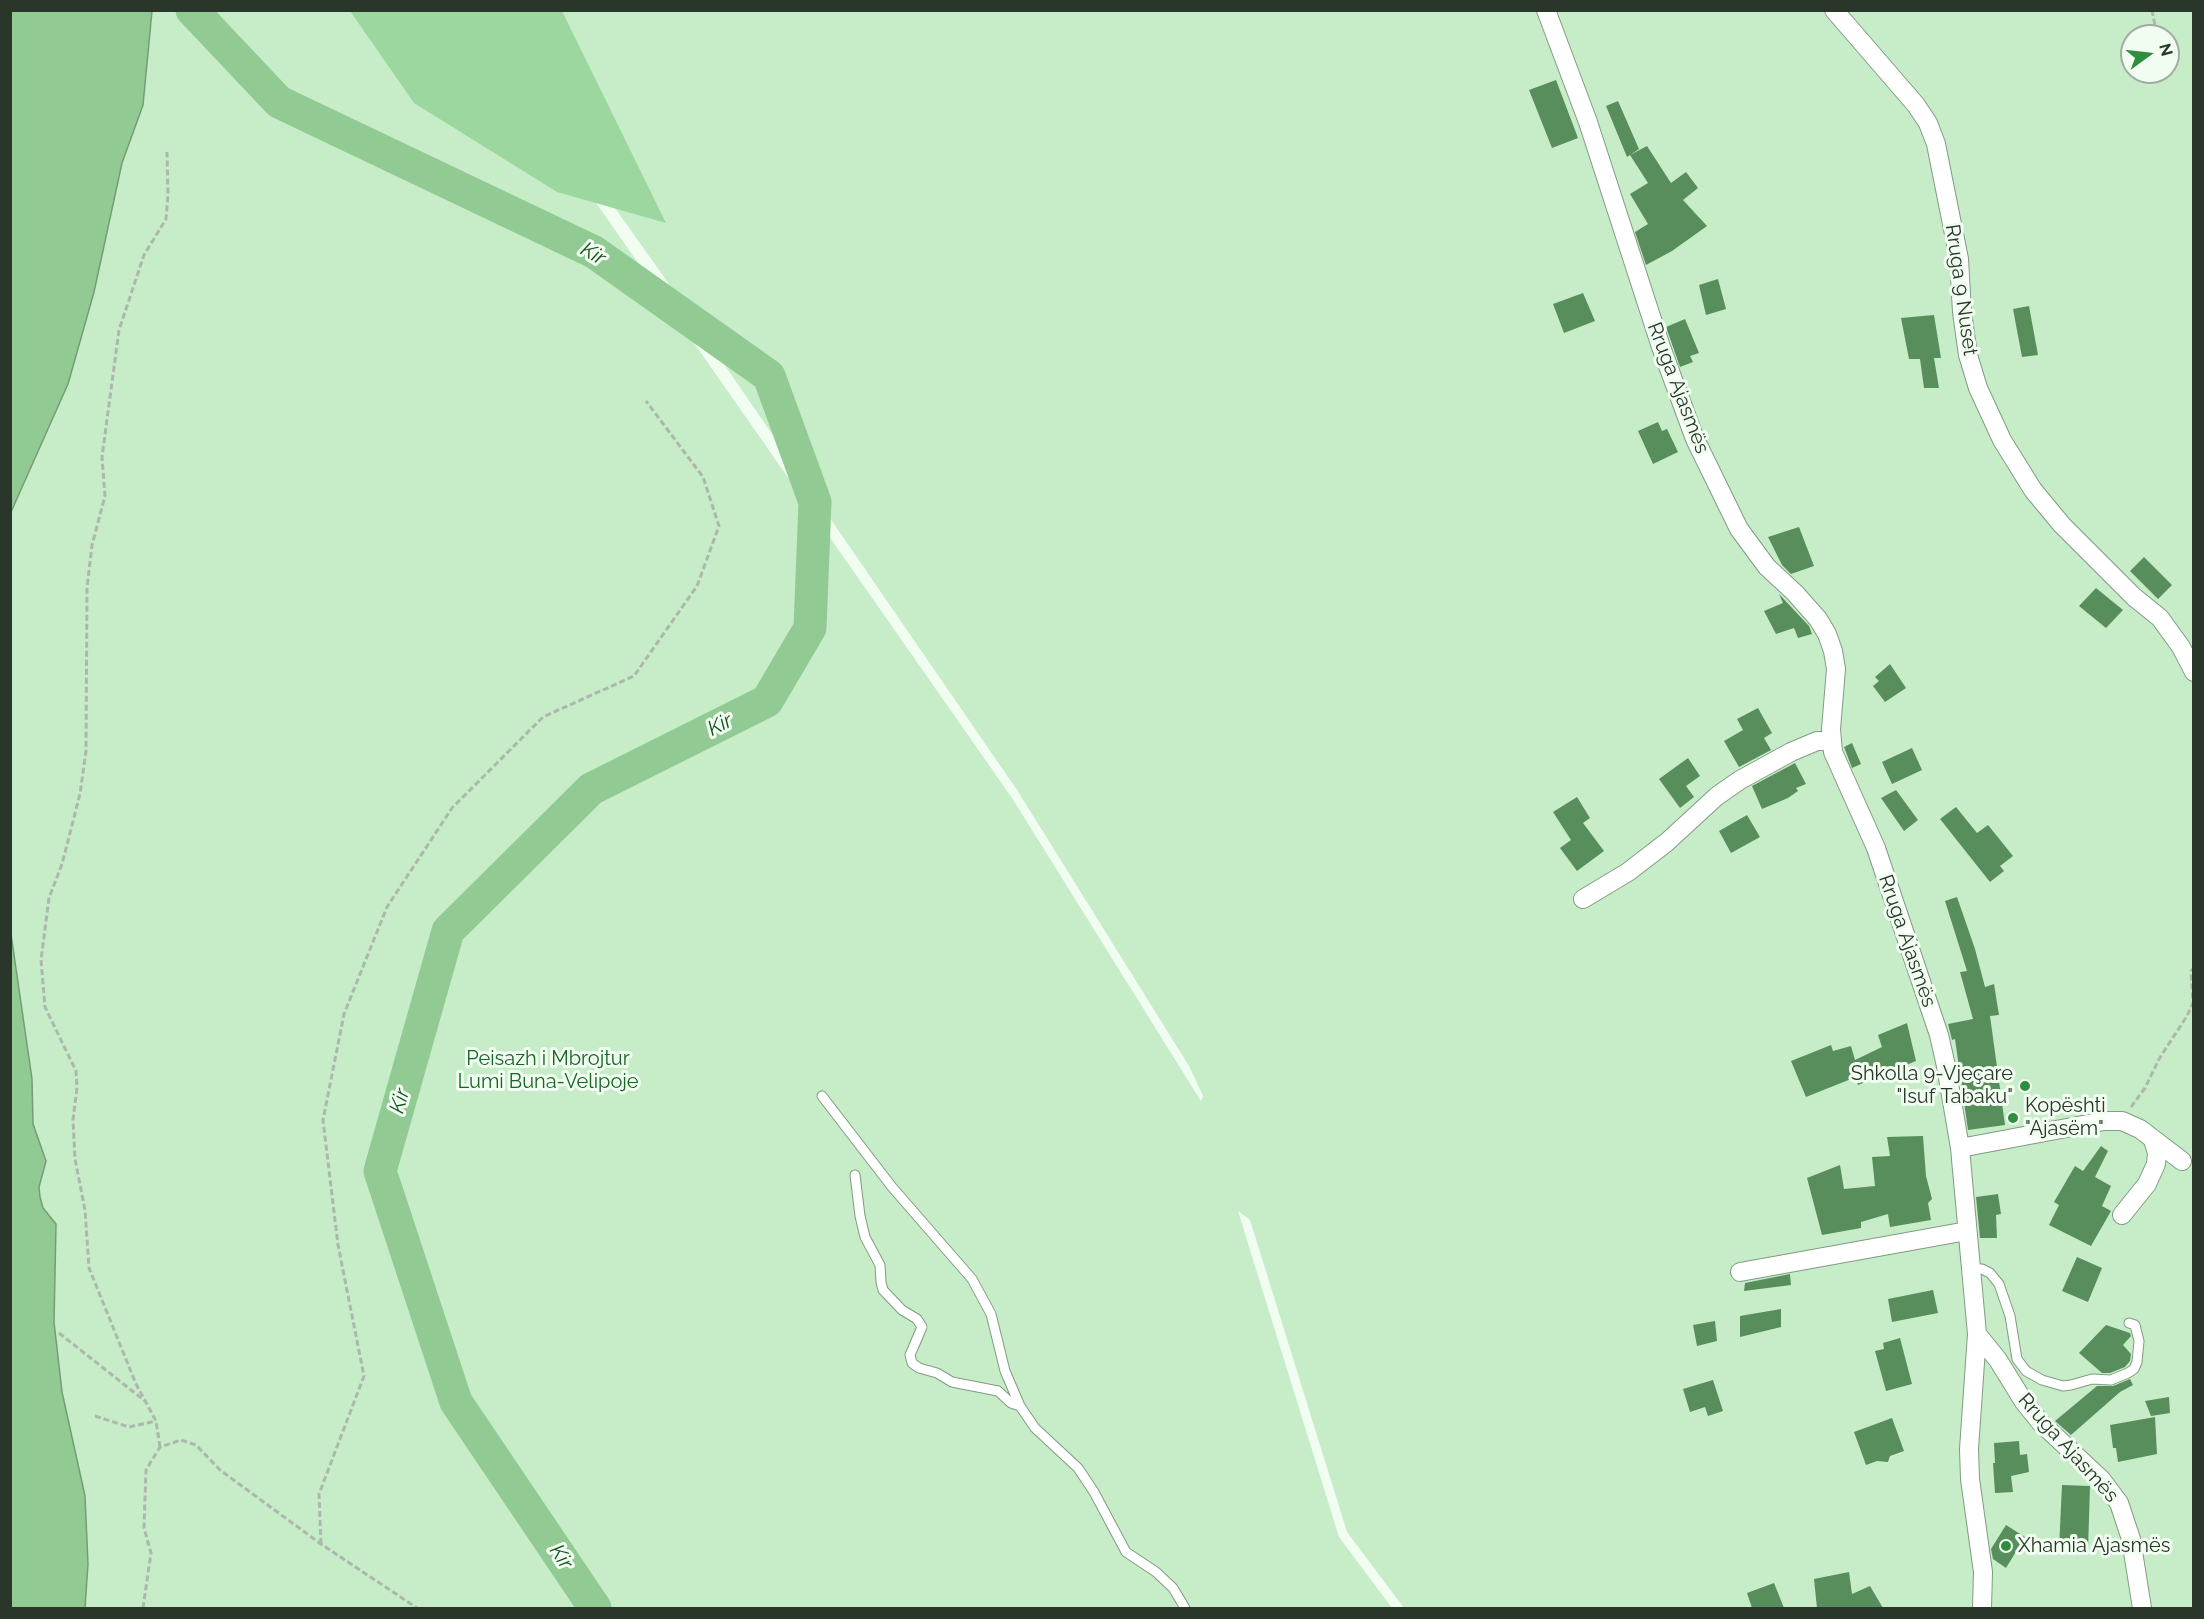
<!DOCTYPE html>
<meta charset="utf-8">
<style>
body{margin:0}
#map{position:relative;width:2204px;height:1619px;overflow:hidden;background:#f2fdf2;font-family:Raleway,sans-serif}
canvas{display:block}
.frame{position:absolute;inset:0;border:12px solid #2b362b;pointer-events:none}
.north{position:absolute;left:2120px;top:24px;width:60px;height:60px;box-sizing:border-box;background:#f2fdf2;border:2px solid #a2ada2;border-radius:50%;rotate:75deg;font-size:16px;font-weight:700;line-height:24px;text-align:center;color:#2b362b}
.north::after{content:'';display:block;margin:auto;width:21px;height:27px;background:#318d3e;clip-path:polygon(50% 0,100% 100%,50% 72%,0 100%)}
</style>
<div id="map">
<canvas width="2204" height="1619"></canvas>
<div class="frame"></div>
<div class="north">N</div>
</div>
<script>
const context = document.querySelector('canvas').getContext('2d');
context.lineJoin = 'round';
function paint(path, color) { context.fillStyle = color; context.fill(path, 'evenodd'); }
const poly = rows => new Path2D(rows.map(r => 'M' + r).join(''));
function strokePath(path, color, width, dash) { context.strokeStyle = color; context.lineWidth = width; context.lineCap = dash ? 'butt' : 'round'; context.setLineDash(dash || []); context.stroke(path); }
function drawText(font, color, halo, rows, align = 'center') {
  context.font = font + ' Raleway,sans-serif'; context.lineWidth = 6; context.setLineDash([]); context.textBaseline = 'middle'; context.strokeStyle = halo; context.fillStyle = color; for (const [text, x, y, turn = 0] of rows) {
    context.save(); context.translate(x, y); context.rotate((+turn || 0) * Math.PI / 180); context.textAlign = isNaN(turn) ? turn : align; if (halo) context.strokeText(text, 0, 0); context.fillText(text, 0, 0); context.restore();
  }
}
paint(poly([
 [11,11,462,11,1012,798,1201,1101,1203,1096,1189,1066,1017,790,664,277,475,11,2193,11,2193,1608,1404,1608,1347,1532,1250,1220,1238,1211,1339,1537,1392,1608,11,1608],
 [2132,36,2168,36,2168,72,2132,72]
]), '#c6edc7');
paint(poly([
 [350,11,562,11,666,223,557,192,414,103]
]), '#9dd7a0');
const water = poly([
 [11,10,152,11,143,105,122,163,94,292,68,384,11,512,11,10],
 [10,927,32,1079,33,1124,46,1161,39,1187,40,1197,43,1208,56,1224,54,1322,62,1392,85,1496,88,1564,85,1608,11,1608,10,927]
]);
paint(water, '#92ca94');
strokePath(water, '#739e74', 1.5);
strokePath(poly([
 [192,10,279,102,594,252,769,376,815,502,810,628,767,701,591,789,448,931,380,1171,456,1402,595,1608]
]), '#92ca94', 33);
paint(poly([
 [1556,80,1578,138,1552,148,1529,90],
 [1618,101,1639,149,1627,157,1606,106],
 [1647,146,1671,183,1686,172,1698,188,1683,200,1707,226,1672,251,1646,265,1635,232,1648,224,1630,194,1648,183,1630,155],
 [1718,279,1726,309,1706,315,1699,285],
 [1583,293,1595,321,1564,333,1553,304],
 [2029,306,2038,355,2022,357,2013,309],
 [1934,315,1941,358,1934,358,1939,388,1924,388,1920,359,1909,359,1901,318],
 [1685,319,1699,353,1690,356,1693,362,1680,367,1666,327],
 [1658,422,1662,431,1667,429,1678,452,1653,464,1638,431],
 [1799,527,1814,566,1791,574,1782,565,1768,537],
 [2144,557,2172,585,2158,599,2130,571],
 [2096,588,2123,610,2106,628,2079,606],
 [1779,594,1809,626,1812,634,1798,638,1794,628,1776,634,1764,611,1783,603],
 [1890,664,1906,688,1885,702,1873,686,1879,681,1875,677],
 [1758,708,1772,733,1764,738,1771,750,1739,767,1724,741,1743,730,1737,719],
 [1852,743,1861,764,1852,768,1844,747],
 [1912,748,1922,770,1892,784,1882,762],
 [1688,758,1700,776,1686,786,1694,797,1680,808,1659,779],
 [1795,763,1806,784,1796,788,1798,791,1788,798,1762,809,1752,786],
 [1896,790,1918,820,1904,831,1881,798],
 [1577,797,1590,818,1583,823,1604,851,1577,871,1560,848,1571,840,1553,812],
 [1956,807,1977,833,1988,825,2013,856,2000,866,2004,871,1990,882,1940,819],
 [1747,815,1760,837,1731,853,1719,831],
 [1957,897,1975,949,1985,987,1994,984,1999,1015,1990,1016,2005,1125,1968,1130,1955,1039,1952,1040,1948,1024,1973,1019,1960,972,1967,971,1945,901],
 [1907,1023,1916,1061,1858,1085,1856,1077,1806,1097,1791,1061,1831,1045,1833,1051,1851,1046,1855,1060,1882,1047,1878,1035],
 [1923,1136,1926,1176,1932,1199,1928,1203,1931,1220,1890,1227,1888,1214,1861,1222,1861,1228,1822,1235,1807,1178,1840,1165,1844,1189,1875,1186,1872,1157,1890,1156,1887,1137],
 [2101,1146,2108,1151,2095,1177,2111,1186,2102,1206,2111,1211,2091,1246,2049,1225,2059,1205,2054,1202,2075,1166,2083,1171],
 [1998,1194,2001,1214,1996,1215,1997,1238,1980,1238,1976,1197],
 [2077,1257,2102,1268,2088,1302,2062,1291],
 [1790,1274,1791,1285,1744,1291,1745,1283],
 [1933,1290,1938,1313,1892,1322,1888,1299],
 [1781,1309,1781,1327,1740,1337,1740,1316],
 [1715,1321,1717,1341,1697,1346,1693,1325],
 [2106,1325,2130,1333,2131,1336,2123,1345,2131,1354,2130,1361,2125,1367,2110,1373,2102,1373,2079,1353],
 [1900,1338,1912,1384,1886,1391,1875,1351,1884,1349,1883,1343],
 [2130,1379,2133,1385,2120,1392,2071,1435,2055,1421,2097,1386,2113,1386],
 [1713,1380,1723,1411,1708,1416,1705,1407,1690,1412,1683,1389],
 [2169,1397,2170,1413,2151,1416,2145,1401],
 [2155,1417,2157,1454,2118,1462,2116,1448,2113,1448,2110,1425],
 [1892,1418,1904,1451,1890,1456,1888,1462,1877,1461,1866,1465,1854,1432],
 [2019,1441,2020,1455,2027,1454,2029,1472,2011,1476,2013,1492,1995,1493,1993,1463,1995,1463,1994,1443],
 [2062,1485,2090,1486,2088,1550,2059,1549],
 [2006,1525,2025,1537,2006,1568,1993,1559,1991,1549],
 [1849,1572,1852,1594,1870,1586,1883,1608,1817,1608,1814,1579],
 [1774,1583,1784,1608,1752,1608,1747,1593]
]), '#588e5b');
const lane = poly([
 [822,1096,892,1187,972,1279,991,1314,1005,1371,1020,1406,1035,1428,1078,1468,1094,1492,1126,1552,1156,1572,1173,1588,1185,1608],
 [855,1175,860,1216,865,1237,880,1265,881,1282,883,1290,902,1310,917,1319,922,1327,910,1355,912,1363,919,1368,937,1373,952,1382,998,1391,1011,1403,1020,1406],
 [1970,1269,1982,1269,1990,1273,1999,1284,2010,1316,2017,1359,2026,1371,2042,1380,2063,1386,2071,1385,2092,1379,2111,1380,2128,1373,2134,1369,2137,1362,2139,1341,2135,1325,2129,1323]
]);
const street = poly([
 [1546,10,1588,122,1661,347,1695,439,1739,529,1767,567,1795,593,1818,619,1827,634,1833,651,1836,669,1831,729,1833,752,1876,848,1939,1035,1946,1066,1960,1148,1977,1334,1969,1449,1970,1479,1983,1572,1982,1608],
 [1834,10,1916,105,1928,123,1936,144,1959,259,1962,312,1968,355,1978,388,2002,440,2033,490,2062,525,2134,597,2160,618,2181,647,2194,672],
 [1583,899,1628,872,1667,842,1717,796,1740,780,1791,752,1817,741,1831,741],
 [1960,1148,2104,1121,2122,1121,2140,1129,2182,1161],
 [2122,1215,2147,1184,2156,1164,2157,1153,2153,1140],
 [1740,1272,1967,1231],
 [1977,1334,1998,1360,2024,1402,2041,1423,2101,1479,2119,1503,2131,1539,2142,1608]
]);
strokePath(lane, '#819c82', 11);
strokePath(street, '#819c82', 20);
strokePath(poly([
 [2152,10,2157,36],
 [2135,77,2140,72],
 [2131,1107,2145,1088,2159,1059,2187,1016,2193,1003,2191,971,2194,968],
 [59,1333,145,1401],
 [95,1416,129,1427,156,1421],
 [160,1447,156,1421,136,1384,89,1268,85,1210,75,1159,73,1120,77,1088,76,1071,45,1007,41,960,49,898,62,864,80,794,86,751,87,588,92,545,105,496,102,457,119,330,144,255,166,219,168,195,167,152],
 [321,1544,319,1494,364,1376,338,1245,323,1120,344,1014,387,907,452,808,543,717,634,676,697,586,719,526,703,477,646,401],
 [143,1608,151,1553,144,1528,146,1470,160,1447,181,1440,196,1445,220,1470,321,1544,417,1608]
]), '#adb8ad', 3, [6, 3]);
strokePath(lane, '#fff', 9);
strokePath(street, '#fff', 18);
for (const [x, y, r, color] of [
 [2025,1086,6,"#318d3e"],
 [2013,1118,6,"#318d3e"],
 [2006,1546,6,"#318d3e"]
]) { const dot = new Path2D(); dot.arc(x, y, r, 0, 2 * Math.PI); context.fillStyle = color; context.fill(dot); strokePath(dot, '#f2fdf2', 2); }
drawText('20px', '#2b362b', '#f2fdf2', [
 ["Rruga 9 Nuset",1961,290,82],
 ["Rruga Ajasmës",1678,388,69],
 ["Rruga Ajasmës",1907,941,71],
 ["Rruga Ajasmës",2068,1448,48]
]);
drawText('20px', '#156624', '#f2fdf2', [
 ["Peisazh i Mbrojtur",548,1059],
 ["Lumi Buna-Velipoje",548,1082]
]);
drawText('20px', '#2b362b', '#f2fdf2', [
 ["Shkolla 9-Vjeçare",2013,1074,"right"],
 ["\"Isuf Tabaku\"",2013,1097,"right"],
 ["Kopështi",2025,1106],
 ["\"Ajasëm\"",2025,1129],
 ["Xhamia Ajasmës",2018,1546]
], 'left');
drawText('italic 21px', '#15501e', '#f2fdf2', [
 ["Kir",593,254,30],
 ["Kir",720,725,-27],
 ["Kir",400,1101,-74],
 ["Kir",561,1557,56]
]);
</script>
